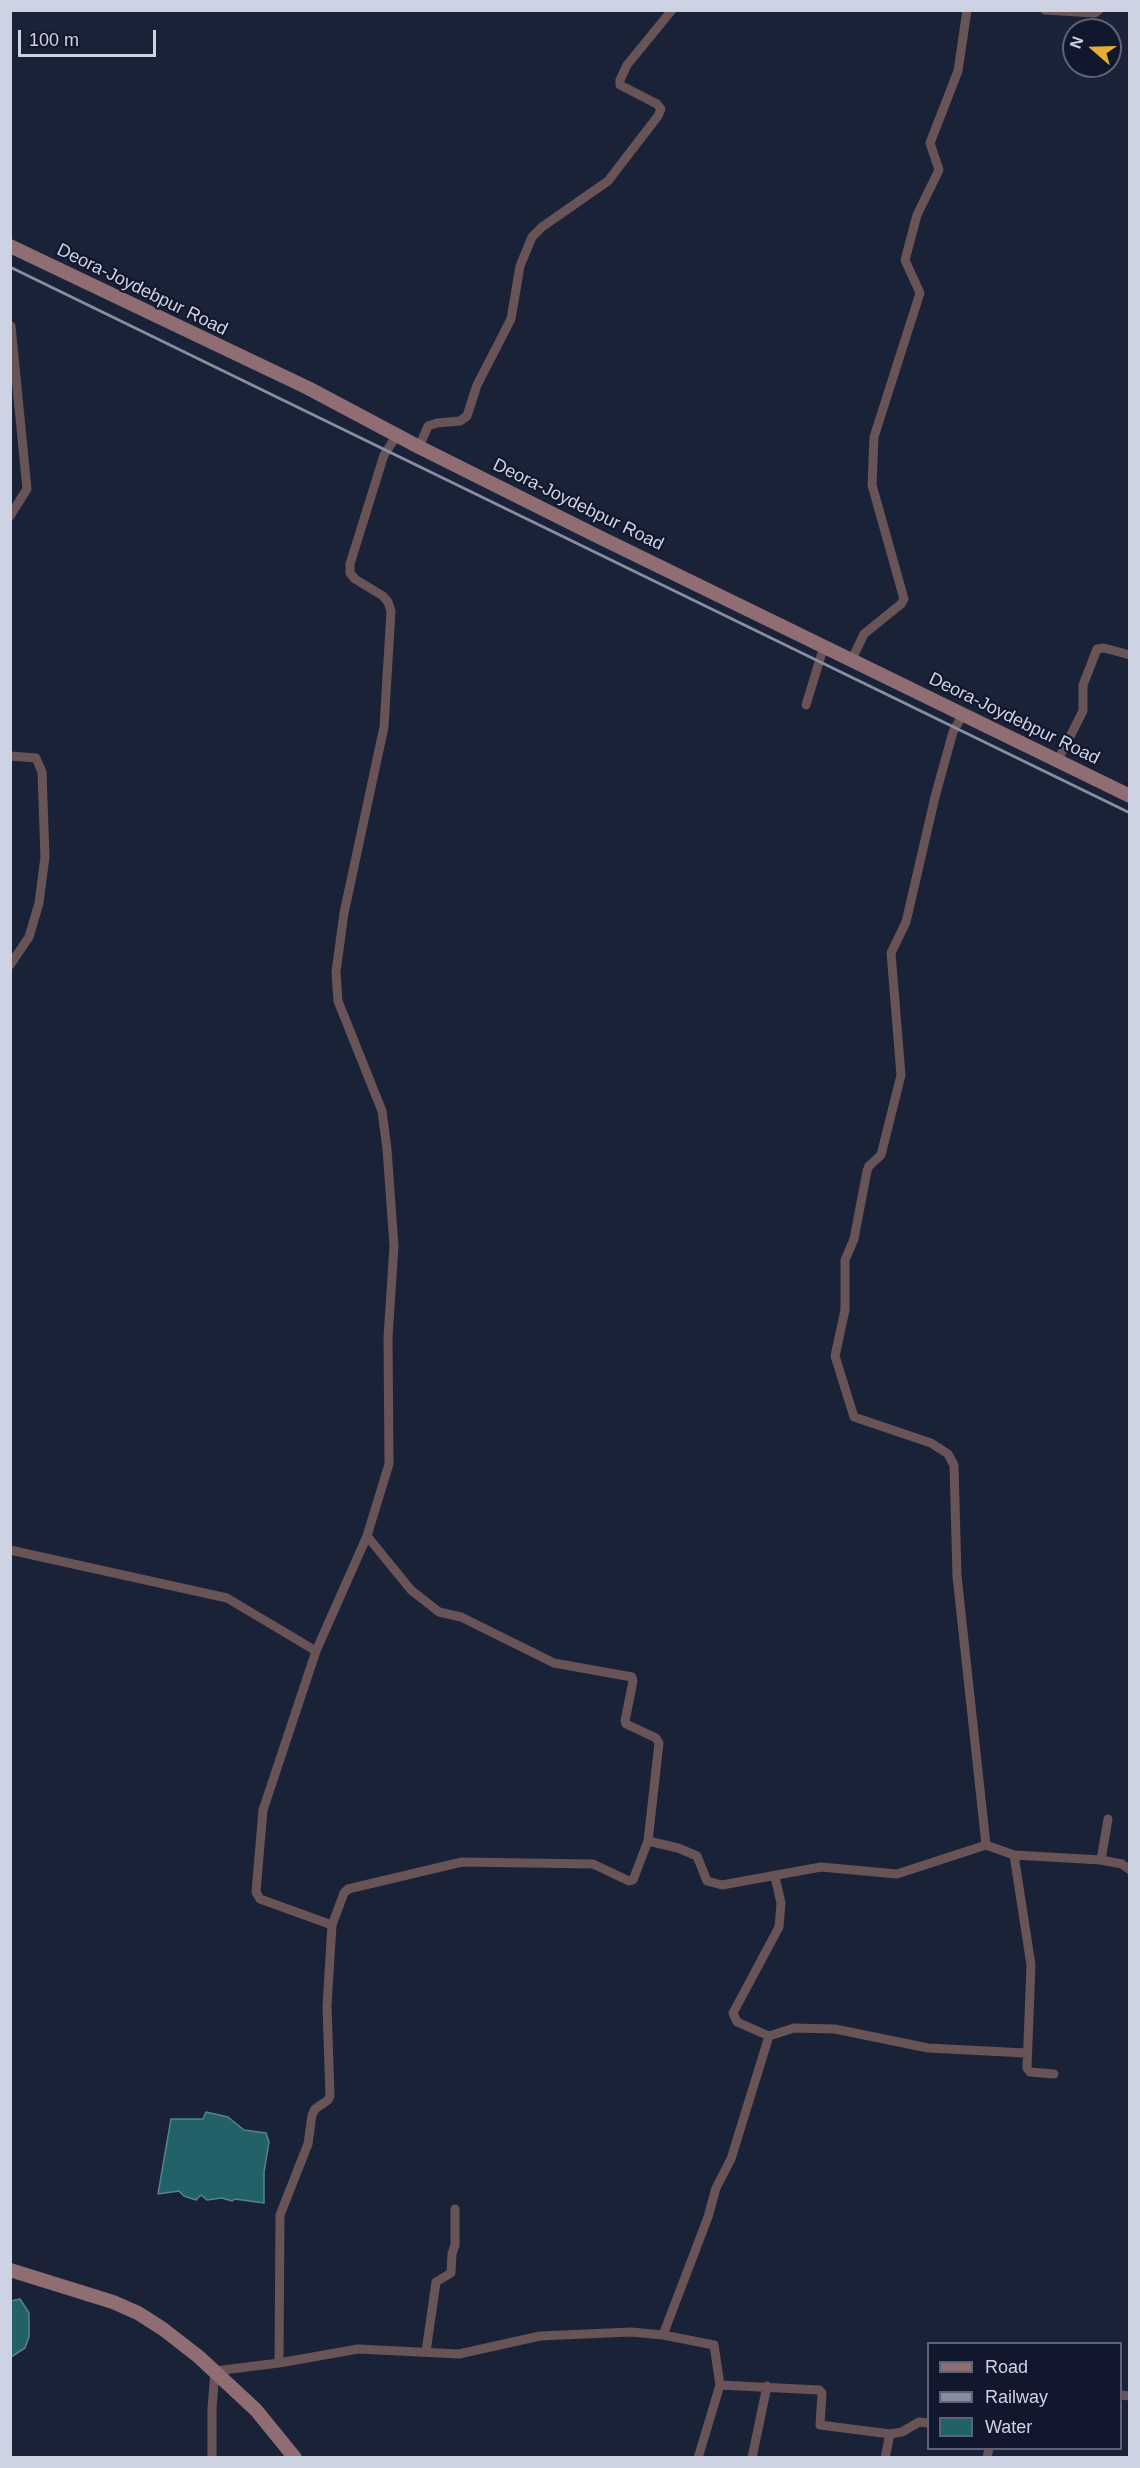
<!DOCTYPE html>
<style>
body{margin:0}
#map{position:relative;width:1140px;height:2468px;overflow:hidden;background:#1a2238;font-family:Helvetica,sans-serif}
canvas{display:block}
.frame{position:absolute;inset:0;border:12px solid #cdd3e2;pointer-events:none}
.legend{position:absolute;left:927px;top:2342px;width:195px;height:108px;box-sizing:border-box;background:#11182e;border:2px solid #5c6376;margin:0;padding:8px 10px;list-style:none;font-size:18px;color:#cdd3e2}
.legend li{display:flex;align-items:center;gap:12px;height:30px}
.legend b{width:30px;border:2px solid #5c6376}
.north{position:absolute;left:1062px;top:18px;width:60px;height:60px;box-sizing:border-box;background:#11182e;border:2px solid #5c6376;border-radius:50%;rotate:290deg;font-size:16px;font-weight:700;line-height:24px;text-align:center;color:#cdd3e2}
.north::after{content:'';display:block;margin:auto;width:21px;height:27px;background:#e5ad35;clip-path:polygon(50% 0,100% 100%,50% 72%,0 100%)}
.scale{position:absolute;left:18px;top:30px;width:138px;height:27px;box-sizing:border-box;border:3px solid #cdd3e2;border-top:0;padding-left:8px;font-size:18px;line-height:21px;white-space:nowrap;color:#cdd3e2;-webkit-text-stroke:4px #11182e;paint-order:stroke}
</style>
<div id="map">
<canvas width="1140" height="2468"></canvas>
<div class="frame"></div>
<ul class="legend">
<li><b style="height:8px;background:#8f6d72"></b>Road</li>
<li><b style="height:8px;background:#878ea0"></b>Railway</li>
<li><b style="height:16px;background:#226168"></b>Water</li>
</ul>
<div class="north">N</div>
<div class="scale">100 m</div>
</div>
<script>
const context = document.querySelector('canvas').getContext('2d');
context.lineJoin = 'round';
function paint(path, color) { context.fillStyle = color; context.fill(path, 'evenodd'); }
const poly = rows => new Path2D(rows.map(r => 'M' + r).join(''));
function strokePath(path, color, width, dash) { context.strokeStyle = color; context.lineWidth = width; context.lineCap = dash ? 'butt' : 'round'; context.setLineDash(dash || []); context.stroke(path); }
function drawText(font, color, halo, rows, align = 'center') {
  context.font = font + ' Helvetica,sans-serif'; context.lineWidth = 4.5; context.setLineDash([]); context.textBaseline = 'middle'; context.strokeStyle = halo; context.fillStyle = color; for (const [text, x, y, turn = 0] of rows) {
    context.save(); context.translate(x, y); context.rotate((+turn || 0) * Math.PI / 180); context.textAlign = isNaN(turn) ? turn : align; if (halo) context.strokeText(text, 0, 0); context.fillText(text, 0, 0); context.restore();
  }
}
const water = poly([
 [206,2112,228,2117,244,2130,266,2133,269,2142,264,2172,264,2203,235,2199,232,2201,222,2198,207,2200,201,2195,196,2200,184,2196,179,2191,158,2194,171,2119,203,2119,206,2112],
 [20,2299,29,2313,29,2337,25,2348,11,2357,11,2301,20,2299]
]);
paint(water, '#226168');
strokePath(water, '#55838d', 1.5);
strokePath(poly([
 [1045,10,1095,13,1099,10],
 [419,447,428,426,437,423,460,421,467,416,477,385,511,319,520,266,532,237,542,227,608,181,658,116,661,109,657,104,620,85,620,80,627,65,672,10],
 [10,516,27,489,11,326],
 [852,659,864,634,901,604,904,599,872,485,874,437,920,293,905,260,917,215,939,170,930,143,958,71,967,10],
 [806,705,824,646],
 [963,714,953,732,935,797,906,922,891,953,901,1075,881,1155,869,1166,867,1171,854,1239,845,1260,845,1310,835,1356,854,1417,931,1443,948,1454,954,1465,957,1576,986,1845],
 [10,756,36,758,42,772,45,857,39,903,29,937,10,965],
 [1058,760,1083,711,1083,685,1097,649,1104,648,1130,655],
 [10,1550,227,1598,316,1651],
 [648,1841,678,1848,697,1856,707,1881,722,1885,821,1867,897,1874,986,1845,1014,1855,1101,1860,1122,1864,1130,1870],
 [1014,1855,1031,1965,1027,2068,1030,2072,1054,2074],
 [1101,1860,1108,1819],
 [775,1877,781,1903,779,1927,733,2013,737,2022,769,2036,794,2028,835,2029,928,2048,1026,2053],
 [332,1925,260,1899,256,1892,263,1810,316,1651,367,1536,389,1464,388,1337,394,1246,387,1149,382,1111,338,1001,336,972,344,913,384,727,391,611,388,602,383,596,355,579,350,573,350,564,384,455,397,435],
 [663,2335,708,2217,716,2188,731,2159,769,2036],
 [426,2352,436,2282,451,2273,452,2254,455,2245,455,2209],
 [279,2363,280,2215,308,2144,312,2115,315,2109,328,2100,330,2096,327,2006,332,1925,344,1893,348,1889,462,1862,593,1864,629,1881,633,1880,648,1841,659,1743,656,1738,626,1724,625,1721,633,1681,632,1677,554,1663,461,1617,439,1612,411,1590,367,1536],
 [1120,2395,1130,2396],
 [212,2458,212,2408,215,2371,279,2363,358,2349,459,2354,540,2336,631,2332,663,2335,714,2345,720,2385,819,2390,822,2393,820,2425,890,2434,902,2432,919,2422,928,2423],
 [698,2458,720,2385],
 [752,2458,767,2386],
 [885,2458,890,2434],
 [987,2458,989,2448]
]), '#685356', 9);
strokePath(poly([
 [10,246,308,388,419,447,595,535,1130,796],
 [10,2270,113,2302,138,2313,163,2329,199,2357,256,2410,295,2458]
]), '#8f6d72', 14);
strokePath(poly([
 [10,267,1130,813]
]), '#878ea0', 3);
drawText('18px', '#cdd3e2', '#11182e', [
 ["Deora-Joydebpur Road",142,290,26],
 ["Deora-Joydebpur Road",578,505,26],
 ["Deora-Joydebpur Road",1014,719,26]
]);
</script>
